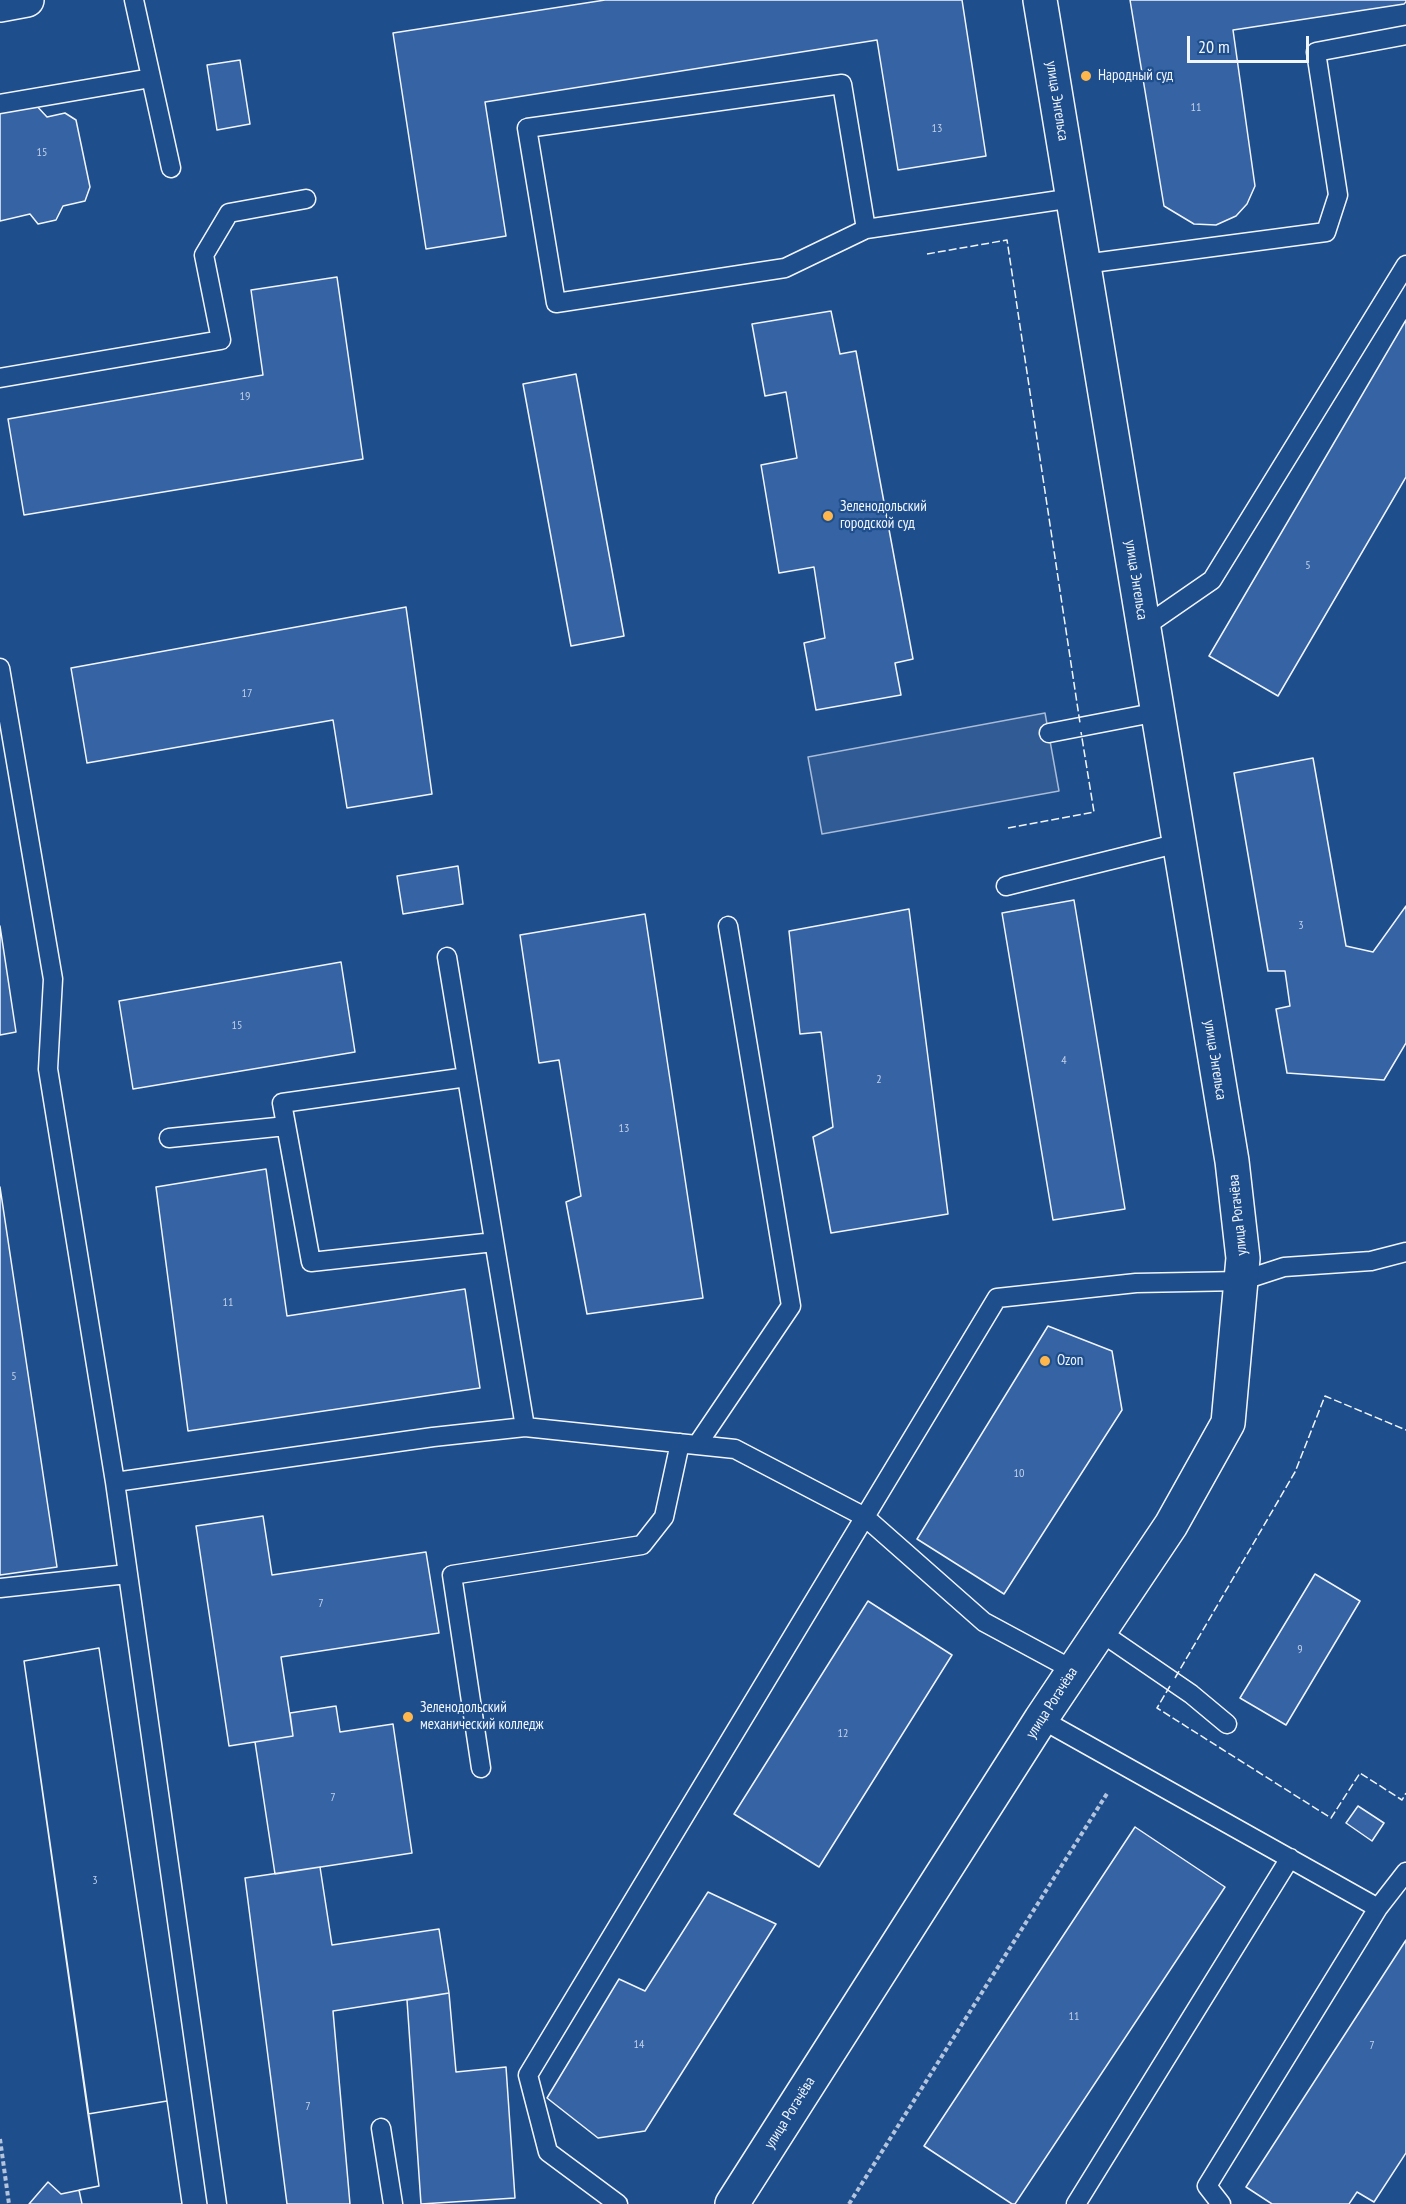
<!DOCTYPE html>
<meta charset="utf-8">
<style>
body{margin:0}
#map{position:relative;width:1406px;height:2204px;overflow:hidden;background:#1f4e8c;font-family:"PT Sans Narrow",sans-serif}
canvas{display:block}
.scale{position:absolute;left:1187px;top:36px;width:122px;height:27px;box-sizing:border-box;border:3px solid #f2f6ff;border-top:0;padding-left:8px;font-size:18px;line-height:21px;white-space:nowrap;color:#f2f6ff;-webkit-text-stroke:4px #1f4e8c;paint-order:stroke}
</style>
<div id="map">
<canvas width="1406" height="2204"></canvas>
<div class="scale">20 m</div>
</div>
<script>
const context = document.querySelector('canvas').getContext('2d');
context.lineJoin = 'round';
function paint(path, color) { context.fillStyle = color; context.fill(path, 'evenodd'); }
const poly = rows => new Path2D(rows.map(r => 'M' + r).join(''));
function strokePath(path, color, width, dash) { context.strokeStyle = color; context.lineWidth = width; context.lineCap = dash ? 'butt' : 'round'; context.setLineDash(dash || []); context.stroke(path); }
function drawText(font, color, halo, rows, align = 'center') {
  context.font = font + ' "PT Sans Narrow",sans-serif'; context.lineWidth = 4.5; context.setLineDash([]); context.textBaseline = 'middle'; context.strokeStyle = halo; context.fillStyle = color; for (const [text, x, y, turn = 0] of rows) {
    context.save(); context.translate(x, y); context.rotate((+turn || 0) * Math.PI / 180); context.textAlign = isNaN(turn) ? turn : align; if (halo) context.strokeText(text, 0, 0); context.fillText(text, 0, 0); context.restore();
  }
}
const built = poly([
 [1045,713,1059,791,822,834,808,757,1045,713]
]);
paint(built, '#305b95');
strokePath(built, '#a8bbd7', 1.5);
const building = poly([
 [605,0,962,0,986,156,898,170,877,40,485,102,506,236,426,249,393,33,605,0],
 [1130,0,1406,0,1406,2,1404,4,1233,30,1255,186,1247,204,1236,216,1216,225,1194,224,1164,206,1130,0],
 [240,60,250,124,217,130,207,65,240,60],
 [34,103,47,117,65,113,76,120,90,187,85,201,63,206,56,220,38,224,30,214,0,221,0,109,34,103],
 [337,277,363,459,24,515,8,419,263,375,251,290,337,277],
 [831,311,840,354,856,351,913,659,895,663,901,695,816,710,804,643,825,638,814,567,779,573,761,465,797,458,786,392,765,396,752,324,831,311],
 [1406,320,1406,477,1278,696,1209,656,1406,320],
 [576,374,624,636,571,646,523,384,576,374],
 [406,607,432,794,347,808,333,720,87,763,71,668,406,607],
 [1313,758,1346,946,1373,952,1406,906,1406,1043,1384,1080,1287,1073,1276,1009,1290,1006,1285,971,1268,971,1234,773,1313,758],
 [458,866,463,904,403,914,397,876,458,866],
 [1074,900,1125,1209,1053,1220,1002,913,1074,900],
 [909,909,948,1214,831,1233,813,1137,833,1127,821,1032,800,1034,789,931,909,909],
 [645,914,703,1298,587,1314,566,1202,581,1196,559,1060,539,1063,520,935,645,914],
 [0,926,16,1032,0,1035,0,926],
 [341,962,355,1052,133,1089,119,1001,341,962],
 [266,1169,287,1316,465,1289,480,1388,188,1431,156,1187,266,1169],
 [0,1187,57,1567,0,1575,0,1187],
 [1048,1326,1112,1351,1122,1410,1004,1594,917,1539,1048,1326],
 [263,1516,272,1575,426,1552,439,1633,281,1657,293,1736,229,1746,196,1526,263,1516],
 [1315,1574,1360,1601,1286,1725,1240,1698,1315,1574],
 [868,1601,952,1655,819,1867,734,1814,868,1601],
 [99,1648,167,2101,88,2114,24,1661,99,1648],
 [99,1648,167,2101,182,2204,29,2204,48,2182,61,2194,99,2186,24,1661,99,1648],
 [336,1706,340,1732,393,1724,412,1853,275,1874,255,1742,293,1736,290,1713,336,1706],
 [1358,1806,1384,1823,1372,1841,1346,1823,1358,1806],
 [1135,1827,1225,1887,1015,2204,1012,2204,924,2146,1135,1827],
 [320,1867,332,1945,439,1929,449,1993,333,2011,350,2204,287,2204,245,1878,320,1867],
 [708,1892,776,1924,645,2131,598,2138,547,2098,619,1979,645,1991,708,1892],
 [1406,1940,1406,2153,1374,2202,1357,2192,1349,2204,1272,2204,1246,2187,1406,1940],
 [449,1993,456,2072,506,2067,515,2198,421,2204,407,2000,449,1993],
 [167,2101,182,2204,82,2204,79,2190,99,2186,88,2114,167,2101]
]);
paint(building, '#3563a3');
strokePath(building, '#f2f6ff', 1.5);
const lane = poly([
 [134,0,171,168],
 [0,104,151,78],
 [866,229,785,268,556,303,527,128,842,84,866,229,1073,198],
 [1084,264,1326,232,1338,195,1316,52,1406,35],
 [0,378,221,340,204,255,229,213,306,199],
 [1144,627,1212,580,1406,265],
 [0,668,53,979,48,1069,115,1482],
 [1049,733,1158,712],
 [1006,886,1179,843],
 [447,957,525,1427],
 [467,1077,282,1103,311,1262,494,1242],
 [169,1138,286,1126],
 [697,1445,791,1306,728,926],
 [0,1588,127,1574],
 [1099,1631,1191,1694,1227,1724],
 [1041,1719,1378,1908,1406,1872],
 [481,1768,452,1575,642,1545,664,1517,680,1443],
 [381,2128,393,2204],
 [217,2204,115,1482,433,1437,525,1427,735,1449,865,1517,984,1622,1073,1670],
 [618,2204,548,2152,528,2075,997,1298,1136,1283,1241,1281,1284,1267,1371,1261,1406,1252],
 [1076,2204,1290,1858],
 [1221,2204,1207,2186,1378,1908]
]);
const street = poly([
 [0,5,27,0]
]);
const secondary = poly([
 [732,2204,1041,1719,1171,1525,1228,1423,1243,1258,1232,1161,1040,0]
]);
strokePath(lane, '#f2f6ff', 21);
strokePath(street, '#f2f6ff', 36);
strokePath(secondary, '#f2f6ff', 36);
strokePath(poly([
 [0,2139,9,2204],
 [849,2204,1108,1792]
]), '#b3c4dc', 4, [4.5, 3]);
strokePath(lane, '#1f4e8c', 18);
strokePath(street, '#1f4e8c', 33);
strokePath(secondary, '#1f4e8c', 33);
strokePath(poly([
 [927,254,1007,240,1080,723],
 [1008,828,1094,812,1081,732],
 [1175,1678,1295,1472,1325,1396,1406,1430],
 [1170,1686,1157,1708,1331,1818,1360,1773,1402,1800,1406,1793]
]), '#f2f6ff', 1.5, [8, 3]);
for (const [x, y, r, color] of [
 [1086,76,6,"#ffb74d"],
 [828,516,6,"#ffb74d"],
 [1045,1361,6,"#ffb74d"],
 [408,1717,6,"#ffb74d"]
]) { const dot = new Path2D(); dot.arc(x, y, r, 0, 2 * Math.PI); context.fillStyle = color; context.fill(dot); strokePath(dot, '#1f4e8c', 2); }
drawText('12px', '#c3d1e8', null, [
 ["11",1196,108],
 ["13",937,129],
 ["15",42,153],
 ["19",245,397],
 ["5",1308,566],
 ["17",247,694],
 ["3",1301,926],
 ["15",237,1026],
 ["4",1064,1061],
 ["2",879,1080],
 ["13",624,1129],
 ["11",228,1303],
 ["5",14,1377],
 ["10",1019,1474],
 ["7",321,1604],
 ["9",1300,1650],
 ["12",843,1734],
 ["7",333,1798],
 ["3",95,1881],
 ["11",1074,2017],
 ["14",639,2045],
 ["7",1372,2046],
 ["7",308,2107]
]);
drawText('15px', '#f2f6ff', '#1f4e8c', [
 ["Народный суд",1098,76],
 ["Зеленодольский",840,507],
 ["городской суд",840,524],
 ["Ozon",1057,1361],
 ["Зеленодольский",420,1708],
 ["механический колледж",420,1725]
], 'left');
drawText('15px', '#f2f6ff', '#1f4e8c', [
 ["улица Энгельса",1057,101,81],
 ["улица Энгельса",1136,580,81],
 ["улица Энгельса",1215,1060,81],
 ["улица Рогачёва",1238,1215,-96],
 ["улица Рогачёва",1052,1703,-57],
 ["улица Рогачёва",790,2113,-58]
]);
</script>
